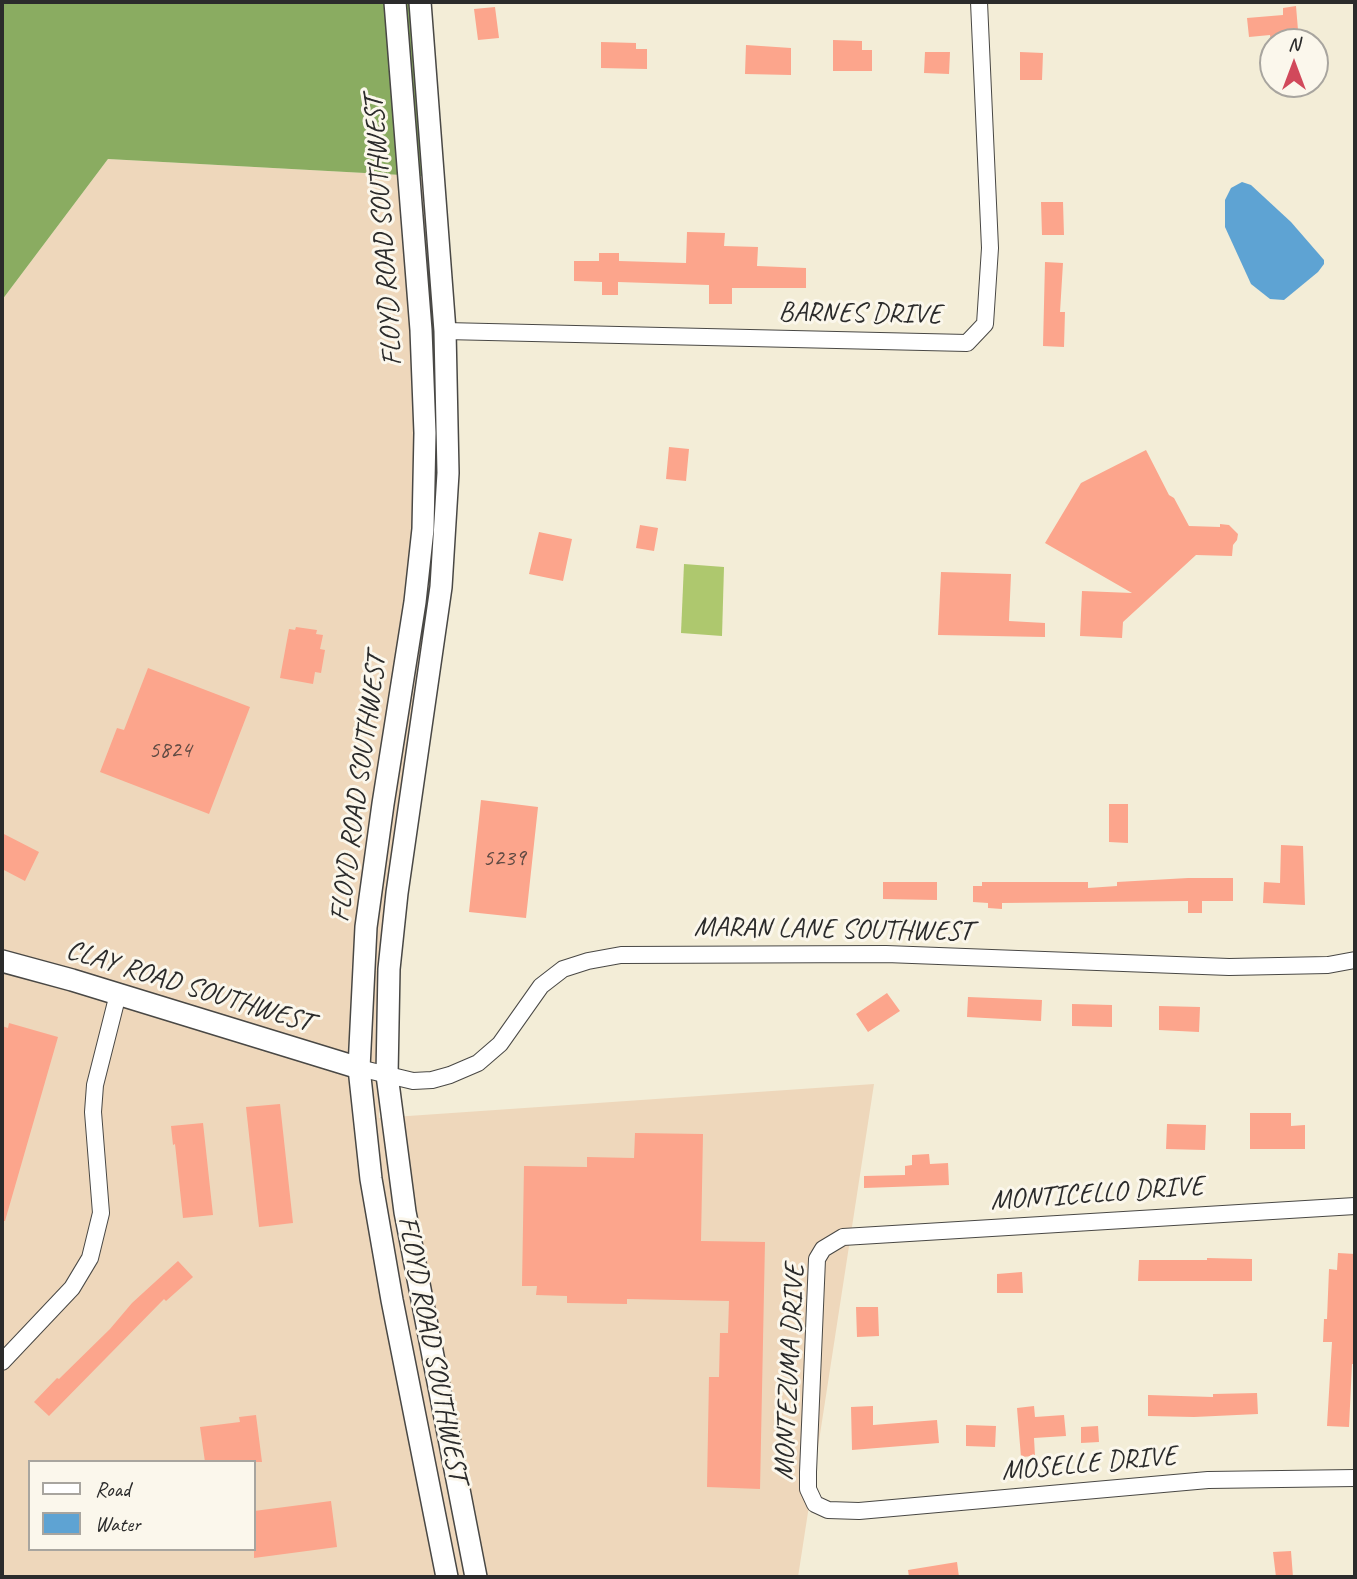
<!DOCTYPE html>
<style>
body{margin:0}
#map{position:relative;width:1357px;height:1579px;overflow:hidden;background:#f3edd7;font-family:Caveat,sans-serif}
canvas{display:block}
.frame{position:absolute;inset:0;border:4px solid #2b2b2b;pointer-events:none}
.legend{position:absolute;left:28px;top:1460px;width:228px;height:91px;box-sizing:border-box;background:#fbf7ec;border:2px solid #a8a59f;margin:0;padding:9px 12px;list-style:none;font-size:21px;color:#2b2b2b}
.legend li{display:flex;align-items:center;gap:14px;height:35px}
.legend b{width:35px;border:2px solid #a8a59f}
.north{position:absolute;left:1259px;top:28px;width:70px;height:70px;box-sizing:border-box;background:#fbf7ec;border:2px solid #a8a59f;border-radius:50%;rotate:0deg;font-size:19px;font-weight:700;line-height:28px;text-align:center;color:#2b2b2b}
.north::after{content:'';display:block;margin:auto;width:24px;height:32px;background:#d1495b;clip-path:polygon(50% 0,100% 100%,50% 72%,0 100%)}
</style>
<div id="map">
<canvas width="1357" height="1579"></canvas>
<div class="frame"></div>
<ul class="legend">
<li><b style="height:9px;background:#fff"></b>Road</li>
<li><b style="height:19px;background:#5ea3d3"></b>Water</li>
</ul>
<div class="north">N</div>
</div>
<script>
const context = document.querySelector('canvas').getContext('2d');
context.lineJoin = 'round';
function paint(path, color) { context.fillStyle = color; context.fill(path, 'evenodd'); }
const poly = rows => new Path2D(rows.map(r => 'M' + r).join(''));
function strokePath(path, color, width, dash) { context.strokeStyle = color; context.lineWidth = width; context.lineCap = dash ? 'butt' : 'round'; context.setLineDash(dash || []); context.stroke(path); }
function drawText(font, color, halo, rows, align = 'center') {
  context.font = font + ' Caveat,sans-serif'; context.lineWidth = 6; context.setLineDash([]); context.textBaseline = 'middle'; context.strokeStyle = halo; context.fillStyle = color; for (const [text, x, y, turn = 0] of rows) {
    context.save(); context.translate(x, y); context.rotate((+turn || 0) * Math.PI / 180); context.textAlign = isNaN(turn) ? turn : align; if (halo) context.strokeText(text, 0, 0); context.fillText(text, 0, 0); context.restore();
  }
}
paint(poly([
 [108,159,438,177,442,569,379,1065,379,1118,874,1084,798,1577,2,1577,2,300],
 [30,1462,254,1462,254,1549,30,1549]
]), '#eed7bb');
paint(poly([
 [684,564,724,567,722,636,681,633]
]), '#aec86e');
paint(poly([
 [2,2,429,2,438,177,108,159,2,300]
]), '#8aac61');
paint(poly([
 [1242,182,1251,185,1291,222,1324,260,1324,264,1318,272,1284,300,1270,299,1251,284,1225,227,1225,200,1231,188]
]), '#5ea3d3');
paint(poly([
 [1296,6,1299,42,1271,42,1270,35,1249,37,1247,18,1283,15,1283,8],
 [495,7,499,38,478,40,474,9],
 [833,40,862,41,862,50,872,50,872,71,833,71],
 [601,42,636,43,636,49,647,49,647,69,601,68],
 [746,45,791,48,791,75,745,74],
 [925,52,950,52,949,74,924,73],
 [1020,52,1043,53,1042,80,1020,80],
 [1041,202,1063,202,1064,235,1042,235],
 [687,232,725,233,724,246,758,247,757,266,806,268,806,288,732,288,732,304,709,304,709,285,618,282,618,295,602,295,602,282,574,281,574,261,599,261,599,253,619,253,619,261,686,263],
 [1045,262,1063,263,1060,312,1065,312,1064,347,1043,346],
 [669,447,689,449,686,481,666,479],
 [1146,450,1169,495,1174,498,1189,526,1220,527,1220,524,1229,525,1238,534,1237,540,1233,545,1232,556,1196,555,1123,622,1122,638,1080,636,1082,591,1132,593,1045,543,1081,483],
 [640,525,658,528,654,551,636,548],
 [539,532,572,539,563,581,529,574],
 [941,572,1011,574,1009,621,1045,623,1045,637,938,635],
 [296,627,317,630,316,634,323,635,320,649,325,650,321,673,315,672,313,684,280,678,289,629,295,630],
 [148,668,250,707,209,814,100,772,117,728,124,730],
 [481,800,538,807,526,918,469,912],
 [1109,804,1128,804,1128,843,1109,842],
 [2,833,39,852,25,881,2,869],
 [1281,845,1303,846,1305,905,1263,903,1264,882,1280,883],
 [1188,878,1233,878,1233,901,1202,901,1202,913,1188,913,1188,901,1002,903,1002,909,988,908,988,903,973,902,973,886,982,886,982,882,1088,882,1088,888,1117,886,1117,882],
 [883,882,937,882,937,900,883,899],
 [887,993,900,1011,868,1032,856,1014],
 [968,997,1042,1000,1041,1021,967,1017],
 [1072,1004,1112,1005,1112,1027,1072,1026],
 [1159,1006,1200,1007,1199,1032,1159,1030],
 [9,1023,58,1037,5,1221,2,1221,2,1026,8,1028],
 [280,1104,293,1223,259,1227,246,1107],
 [1250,1113,1291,1113,1291,1126,1305,1125,1305,1149,1250,1149],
 [203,1123,213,1215,183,1218,175,1144,173,1145,171,1126],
 [1167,1124,1206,1125,1205,1150,1166,1149],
 [635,1133,703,1134,701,1241,765,1242,760,1489,707,1487,709,1377,719,1377,720,1333,728,1333,729,1301,627,1299,627,1304,567,1303,567,1296,536,1295,537,1286,522,1286,524,1166,587,1167,587,1157,634,1158],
 [929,1154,930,1164,948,1163,949,1185,864,1188,864,1176,905,1175,905,1166,912,1165,912,1155],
 [1338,1253,1355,1254,1354,1364,1352,1364,1349,1427,1327,1426,1332,1342,1323,1342,1324,1319,1327,1319,1329,1269,1337,1270],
 [1207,1258,1252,1259,1252,1281,1138,1281,1139,1260,1207,1260],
 [178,1261,193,1277,166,1301,164,1299,49,1416,34,1402,57,1378,59,1379,110,1329,132,1303],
 [1022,1272,1023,1293,997,1293,997,1274],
 [856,1307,878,1307,879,1336,857,1337],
 [1257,1393,1258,1414,1194,1417,1148,1416,1148,1395,1213,1397,1213,1394],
 [873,1406,873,1425,937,1420,939,1443,852,1450,851,1407],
 [1034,1406,1035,1417,1064,1415,1066,1436,1034,1438,1035,1456,1021,1457,1017,1408],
 [256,1415,262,1462,205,1462,200,1427,240,1422,239,1417],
 [966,1425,996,1426,995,1447,966,1446],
 [1098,1426,1099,1442,1081,1443,1081,1427],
 [331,1501,337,1547,254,1558,254,1511],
 [1291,1551,1293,1577,1276,1577,1273,1552],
 [957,1562,959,1577,909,1577,908,1570]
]), '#fca58c');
const street = poly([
 [445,331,967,343,985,324,990,248,979,2],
 [359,1068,413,1081,432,1080,450,1075,478,1063,500,1044,541,986,563,969,588,961,621,955,886,954,1229,967,1328,965,1355,960],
 [1355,1206,843,1237,823,1249,817,1259,808,1472,808,1489,815,1504,828,1510,859,1511,1208,1480,1355,1478],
 [2,1362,72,1288,90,1258,101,1213,93,1112,95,1085,118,994]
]);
const secondary = poly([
 [395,2,421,330,425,433,423,529,415,602,383,804,366,927,359,1068,371,1179,392,1300,447,1577],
 [420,2,445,331,448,473,441,587,397,893,389,969,387,1075,405,1212,476,1577],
 [2,961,72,980,359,1068]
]);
strokePath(street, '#494845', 18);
strokePath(secondary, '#494845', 24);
strokePath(street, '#fff', 16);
strokePath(secondary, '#fff', 21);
drawText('24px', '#5f4a43', null, [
 ["5824",170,751],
 ["5239",504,859]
]);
drawText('28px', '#2b2b2b', '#fbf7ec', [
 ["FLOYD ROAD SOUTHWEST",384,231,-94],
 ["BARNES DRIVE",860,314,1],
 ["FLOYD ROAD SOUTHWEST",359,788,-82],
 ["MARAN LANE SOUTHWEST",833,930,1],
 ["CLAY ROAD SOUTHWEST",189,987,17],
 ["MONTICELLO DRIVE",1097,1194,-4],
 ["FLOYD ROAD SOUTHWEST",432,1349,79],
 ["MONTEZUMA DRIVE",790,1372,-87],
 ["MOSELLE DRIVE",1089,1464,-5]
]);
</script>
